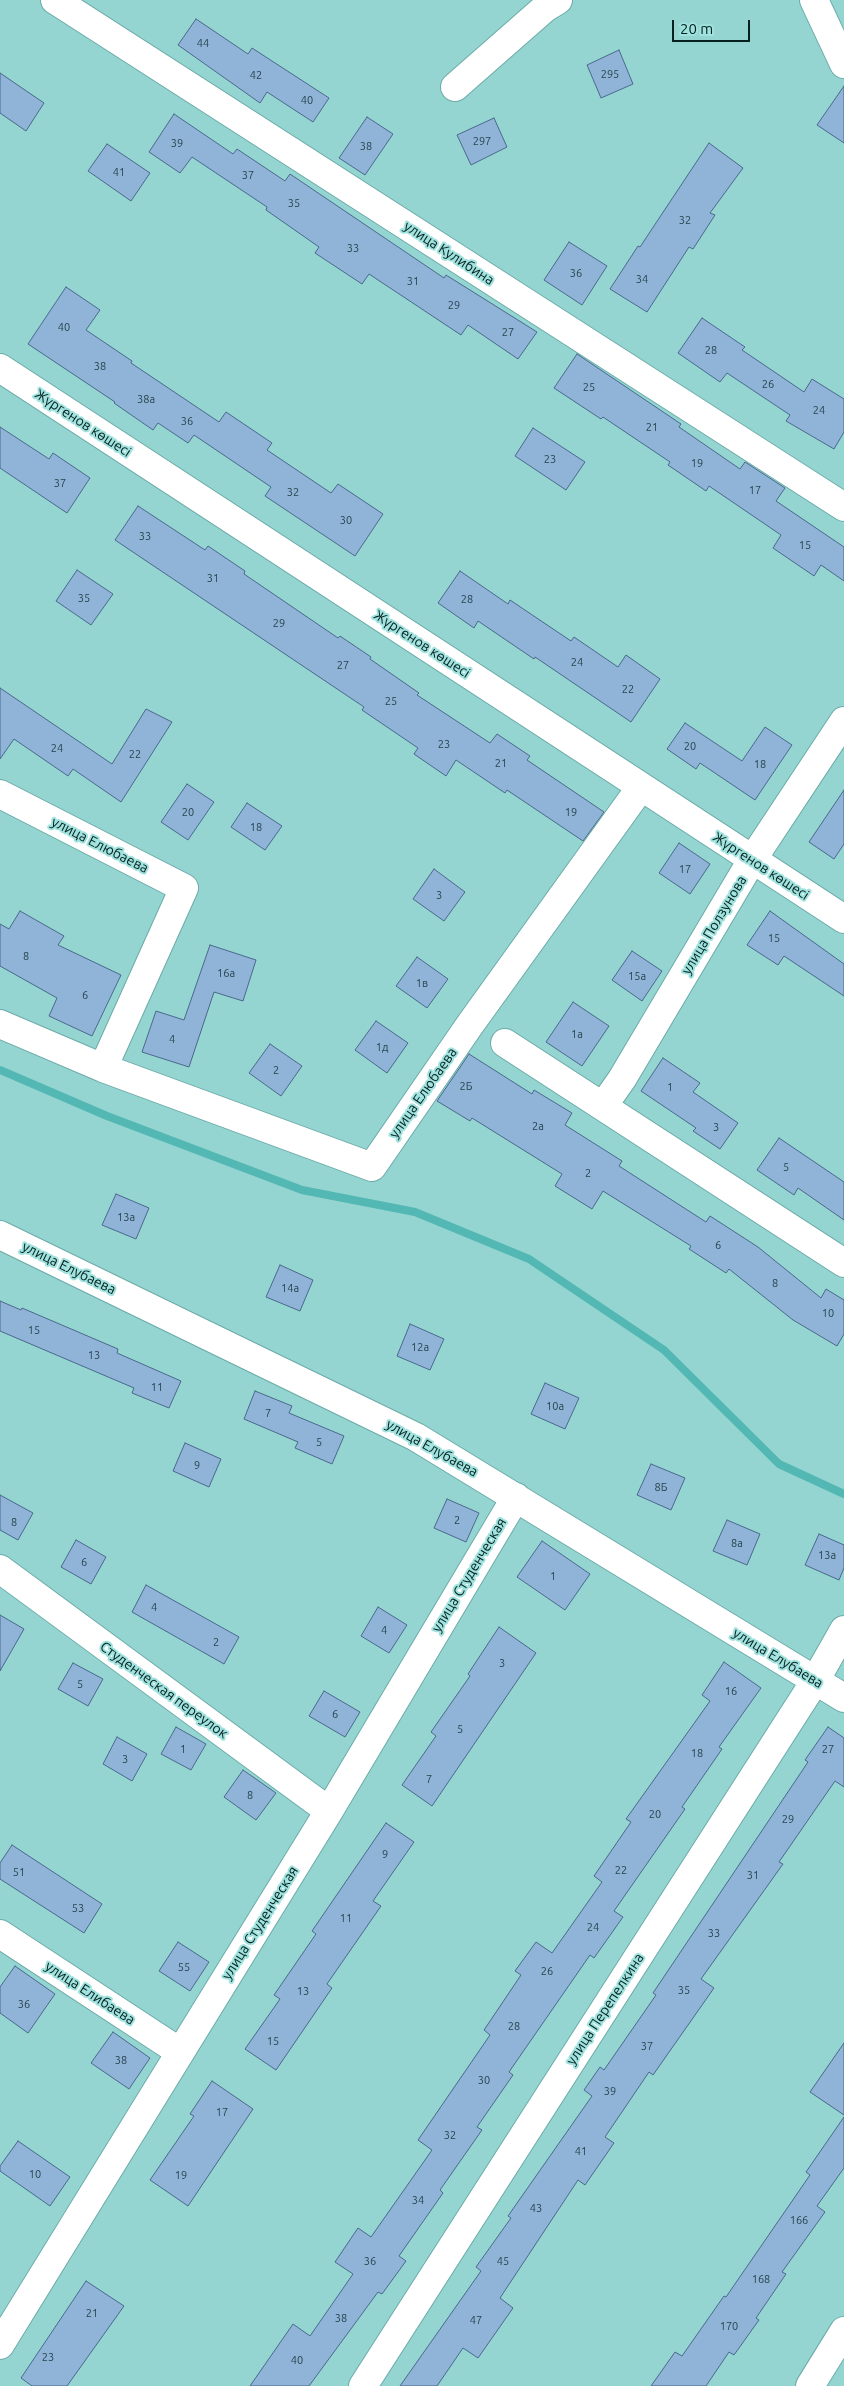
<!DOCTYPE html>
<meta charset="utf-8">
<style>
body{margin:0}
#map{position:relative;width:844px;height:2386px;overflow:hidden;background:#94d5d1;font-family:Ubuntu,sans-serif}
canvas{display:block}
.scale{position:absolute;left:672px;top:20px;width:78px;height:22px;box-sizing:border-box;border:2px solid #04201f;border-top:0;padding-left:6px;font-size:15px;line-height:18px;white-space:nowrap;color:#04201f;-webkit-text-stroke:4px #a0e2de;paint-order:stroke}
</style>
<div id="map">
<canvas width="844" height="2386"></canvas>
<div class="scale">20 m</div>
</div>
<script>
const context = document.querySelector('canvas').getContext('2d');
context.lineJoin = 'round';
const poly = rows => new Path2D(rows.map(r => 'M' + r).join(''));
function strokePath(path, color, width, dash) { context.strokeStyle = color; context.lineWidth = width; context.lineCap = dash ? 'butt' : 'round'; context.setLineDash(dash || []); context.stroke(path); }
function paint(path, color) { context.fillStyle = color; context.fill(path, 'evenodd'); }
function drawText(font, color, halo, rows, align = 'center') {
  context.font = font + ' Ubuntu,sans-serif'; context.lineWidth = 4; context.setLineDash([]); context.textBaseline = 'middle'; context.strokeStyle = halo; context.fillStyle = color; for (const [text, x, y, turn = 0] of rows) {
    context.save(); context.translate(x, y); context.rotate((+turn || 0) * Math.PI / 180); context.textAlign = isNaN(turn) ? turn : align; if (halo) context.strokeText(text, 0, 0); context.fillText(text, 0, 0); context.restore();
  }
}
strokePath(poly([
 [0,1070,107,1116,302,1190,415,1212,529,1259,664,1350,779,1464,844,1494]
]), '#53b7b3', 8);
const building = poly([
 [196,19,248,54,252,48,329,98,313,122,267,92,260,103,178,45,196,19],
 [619,50,633,84,601,98,587,65,619,50],
 [0,73,44,103,26,131,0,113,0,73],
 [844,86,844,143,817,125,844,86],
 [174,114,233,154,237,149,285,181,290,174,444,278,446,275,537,332,518,359,468,325,461,335,369,274,362,284,315,253,319,247,266,210,267,207,192,157,180,173,149,152,174,114],
 [367,117,393,134,365,175,339,158,367,117],
 [494,118,507,147,471,165,457,135,494,118],
 [709,143,743,168,710,213,715,215,693,249,689,247,647,312,610,289,638,246,640,247,709,143],
 [107,144,150,173,131,201,88,171,107,144],
 [569,242,607,266,582,305,544,280,569,242],
 [66,287,100,310,86,330,132,361,131,363,219,422,226,412,272,443,267,450,331,493,338,484,383,514,355,556,265,496,271,487,194,435,188,443,158,423,153,430,114,403,115,402,28,344,66,287],
 [702,318,745,347,742,350,804,392,812,379,844,399,844,432,834,449,786,421,790,415,727,373,720,382,678,353,702,318],
 [577,354,681,424,679,427,740,469,745,462,785,488,776,501,844,547,844,581,821,565,814,576,773,548,781,535,709,486,706,491,668,465,670,462,603,417,601,419,554,388,577,354],
 [0,427,49,459,53,453,90,478,67,513,0,468,0,427],
 [533,428,585,462,566,490,515,456,533,428],
 [138,506,205,550,208,546,245,571,244,574,338,638,340,636,371,657,370,659,419,693,417,695,490,743,497,734,530,756,527,760,604,812,583,841,507,790,505,793,456,760,446,776,414,754,418,748,362,710,364,707,115,540,138,506],
 [77,570,113,594,91,625,56,601,77,570],
 [460,571,508,604,510,600,571,641,574,637,618,667,626,655,660,679,631,722,535,657,534,659,478,621,474,628,438,603,460,571],
 [0,688,112,764,146,709,172,722,121,802,73,769,68,776,14,739,0,759,0,688],
 [685,723,742,761,765,727,792,745,755,800,700,763,696,769,667,749,685,723],
 [187,784,214,802,188,840,161,822,187,784],
 [844,790,844,844,834,859,809,842,844,790],
 [247,803,282,826,265,850,231,827,247,803],
 [679,843,710,864,690,894,659,873,679,843],
 [434,869,465,892,444,921,413,899,434,869],
 [20,911,64,936,58,945,121,975,92,1036,49,1016,57,998,0,966,0,924,9,929,20,911],
 [770,911,844,964,844,996,784,956,778,965,747,945,770,911],
 [210,945,256,960,243,1001,214,992,189,1067,142,1052,156,1011,184,1020,210,945],
 [632,951,662,971,642,1001,612,980,632,951],
 [417,957,448,979,427,1008,396,986,417,957],
 [573,1002,609,1026,582,1066,546,1042,573,1002],
 [376,1021,408,1043,387,1073,355,1050,376,1021],
 [270,1044,302,1066,281,1096,249,1073,270,1044],
 [469,1054,532,1094,534,1090,572,1113,565,1125,622,1161,619,1166,706,1222,710,1216,758,1247,821,1298,826,1289,844,1300,844,1334,837,1346,793,1320,729,1269,726,1273,689,1249,691,1246,603,1191,592,1209,555,1186,562,1174,472,1118,470,1121,437,1101,469,1054],
 [663,1058,700,1083,693,1092,738,1123,720,1149,693,1131,696,1128,641,1091,663,1058],
 [779,1138,844,1182,844,1220,798,1188,794,1195,757,1170,779,1138],
 [116,1194,149,1208,136,1239,102,1225,116,1194],
 [280,1265,313,1280,300,1311,266,1297,280,1265],
 [0,1301,21,1310,22,1308,118,1349,117,1353,181,1381,169,1408,132,1393,134,1388,0,1331,0,1301],
 [410,1324,444,1339,430,1370,397,1356,410,1324],
 [545,1383,579,1398,565,1429,531,1414,545,1383],
 [255,1391,292,1406,289,1413,344,1436,332,1464,295,1448,298,1442,244,1419,255,1391],
 [185,1443,221,1459,209,1487,173,1471,185,1443],
 [651,1464,685,1478,671,1510,637,1495,651,1464],
 [0,1495,33,1513,18,1540,0,1530,0,1495],
 [447,1499,479,1513,466,1542,434,1528,447,1499],
 [727,1520,760,1534,747,1565,713,1551,727,1520],
 [819,1534,844,1545,844,1568,839,1580,805,1565,819,1534],
 [76,1540,106,1557,91,1584,61,1567,76,1540],
 [542,1541,590,1574,565,1610,517,1577,542,1541],
 [146,1585,239,1637,224,1664,132,1612,146,1585],
 [378,1607,407,1625,389,1653,361,1636,378,1607],
 [0,1615,24,1629,0,1671,0,1615],
 [499,1627,536,1653,432,1806,402,1785,436,1736,431,1732,470,1676,468,1674,499,1627],
 [724,1662,761,1688,719,1747,722,1749,682,1807,685,1809,614,1911,623,1917,594,1958,590,1955,509,2072,513,2075,477,2127,482,2130,440,2190,443,2193,399,2256,406,2261,382,2294,378,2292,309,2386,250,2386,293,2324,310,2336,353,2274,335,2262,358,2228,371,2237,432,2150,418,2140,490,2035,484,2030,521,1975,515,1971,536,1942,552,1953,602,1882,594,1876,631,1822,626,1819,710,1701,702,1695,724,1662],
 [73,1663,103,1679,88,1706,58,1689,73,1663],
 [324,1691,360,1712,345,1737,309,1716,324,1691],
 [176,1727,206,1744,191,1770,161,1754,176,1727],
 [828,1727,844,1738,844,1787,835,1781,779,1862,783,1864,701,1979,714,1988,653,2075,649,2072,605,2137,614,2143,585,2185,578,2180,500,2298,513,2308,478,2358,463,2348,437,2386,400,2386,481,2271,476,2267,511,2218,508,2216,592,2096,584,2090,600,2067,604,2070,656,1995,653,1993,808,1762,805,1760,828,1727],
 [117,1737,147,1754,132,1781,103,1764,117,1737],
 [243,1770,276,1793,256,1820,224,1797,243,1770],
 [386,1823,414,1842,373,1901,381,1906,327,1984,332,1988,276,2070,245,2049,280,1999,274,1995,316,1934,312,1931,386,1823],
 [12,1845,102,1904,84,1933,0,1879,0,1863,12,1845],
 [178,1942,209,1962,190,1991,159,1971,178,1942],
 [15,1966,55,1994,28,2033,0,2013,0,1987,15,1966],
 [113,2032,150,2058,129,2089,91,2063,113,2032],
 [844,2043,844,2115,810,2092,844,2043],
 [212,2081,253,2109,188,2206,150,2180,194,2116,190,2114,212,2081],
 [844,2117,844,2168,817,2206,825,2212,782,2272,786,2274,756,2318,759,2320,734,2355,729,2352,706,2386,651,2386,675,2352,682,2356,724,2296,726,2297,810,2175,806,2172,844,2117],
 [18,2141,70,2177,50,2206,0,2171,0,2166,18,2141],
 [86,2281,124,2306,67,2386,32,2386,21,2378,86,2281]
]);
paint(building, '#90b3d8');
strokePath(building, '#49698c', 1);
const street = poly([
 [55,0,844,507],
 [814,0,844,64],
 [455,87,545,8,558,0],
 [0,368,844,919],
 [0,794,184,888,103,1068],
 [0,1024,103,1068,372,1167,469,1026,641,787],
 [505,1043,844,1263],
 [603,1106,622,1079,752,860,844,721],
 [0,1235,416,1437,844,1698],
 [0,1569,329,1811],
 [0,1934,180,2052],
 [0,2345,329,1811,516,1497],
 [363,2386,815,1681,844,1630]
]);
const secondary = poly([
 [810,2386,844,2331]
]);
strokePath(street, '#6baba8', 30);
strokePath(secondary, '#6baba8', 30);
strokePath(street, '#fff', 28);
strokePath(secondary, '#fff', 28);
drawText('11px', '#27454d', null, [
 ["44",203,43],
 ["295",610,74],
 ["42",256,75],
 ["40",307,100],
 ["297",482,141],
 ["39",177,143],
 ["38",366,146],
 ["41",119,172],
 ["37",248,175],
 ["35",294,203],
 ["32",685,220],
 ["33",353,248],
 ["36",576,273],
 ["34",642,279],
 ["31",413,281],
 ["29",454,305],
 ["40",64,327],
 ["27",508,332],
 ["28",711,350],
 ["38",100,366],
 ["26",768,384],
 ["25",589,387],
 ["38а",146,399],
 ["24",819,410],
 ["36",187,421],
 ["21",652,427],
 ["23",550,459],
 ["19",697,463],
 ["37",60,483],
 ["17",755,490],
 ["32",293,492],
 ["30",346,520],
 ["33",145,536],
 ["15",805,545],
 ["31",213,578],
 ["35",84,598],
 ["28",467,599],
 ["29",279,623],
 ["24",577,662],
 ["27",343,665],
 ["22",628,689],
 ["25",391,701],
 ["23",444,744],
 ["20",690,746],
 ["24",57,748],
 ["22",135,754],
 ["21",501,763],
 ["18",760,764],
 ["20",188,812],
 ["19",571,812],
 ["18",256,827],
 ["17",685,869],
 ["3",439,895],
 ["15",774,938],
 ["8",26,956],
 ["16а",226,973],
 ["15а",637,976],
 ["1в",422,983],
 ["6",85,995],
 ["1а",577,1034],
 ["4",172,1039],
 ["1д",382,1047],
 ["2",276,1070],
 ["2Б",466,1086],
 ["1",670,1087],
 ["2а",538,1126],
 ["3",716,1127],
 ["5",786,1167],
 ["2",588,1173],
 ["13а",126,1217],
 ["6",718,1245],
 ["8",775,1283],
 ["14а",290,1288],
 ["10",828,1313],
 ["15",34,1330],
 ["12а",420,1347],
 ["13",94,1355],
 ["11",157,1387],
 ["10а",555,1406],
 ["7",268,1413],
 ["5",319,1442],
 ["9",197,1465],
 ["8Б",661,1487],
 ["2",457,1520],
 ["8",14,1522],
 ["8а",737,1543],
 ["13а",827,1555],
 ["6",84,1562],
 ["1",553,1576],
 ["4",154,1607],
 ["4",384,1630],
 ["2",216,1642],
 ["3",502,1663],
 ["5",80,1684],
 ["16",731,1691],
 ["6",335,1714],
 ["5",460,1729],
 ["1",183,1749],
 ["27",828,1749],
 ["18",697,1753],
 ["3",125,1759],
 ["7",429,1779],
 ["8",250,1795],
 ["20",655,1814],
 ["29",788,1819],
 ["9",385,1854],
 ["22",621,1870],
 ["51",19,1872],
 ["31",753,1875],
 ["53",78,1908],
 ["11",346,1918],
 ["24",593,1927],
 ["33",714,1933],
 ["55",184,1967],
 ["26",547,1971],
 ["35",684,1990],
 ["13",303,1991],
 ["36",24,2004],
 ["28",514,2026],
 ["15",273,2041],
 ["37",647,2046],
 ["38",121,2060],
 ["30",484,2080],
 ["39",610,2091],
 ["17",222,2112],
 ["32",450,2135],
 ["41",581,2151],
 ["10",35,2174],
 ["19",181,2175],
 ["34",418,2200],
 ["43",536,2208],
 ["166",799,2220],
 ["36",370,2261],
 ["45",503,2261],
 ["168",761,2279],
 ["21",92,2313],
 ["38",341,2318],
 ["47",476,2320],
 ["170",729,2326],
 ["23",48,2357],
 ["40",297,2360]
]);
drawText('14px', '#04201f', '#a0e2de', [
 ["улица Кулибина",449,253,33],
 ["Жүргенов көшесі",83,423,33],
 ["Жүргенов көшесі",422,644,33],
 ["улица Елюбаева",100,845,27],
 ["Жүргенов көшесі",761,866,33],
 ["улица Ползунова",714,925,-59],
 ["улица Елюбаева",423,1093,-55],
 ["улица Елубаева",69,1268,26],
 ["улица Елубаева",432,1448,29],
 ["улица Студенческая",469,1575,-59],
 ["улица Елубаева",778,1658,31],
 ["Студенческая переулок",164,1690,36],
 ["улица Студенческая",260,1923,-58],
 ["улица Елибаева",90,1993,33],
 ["улица Перепелкина",605,2009,-57]
]);
</script>
